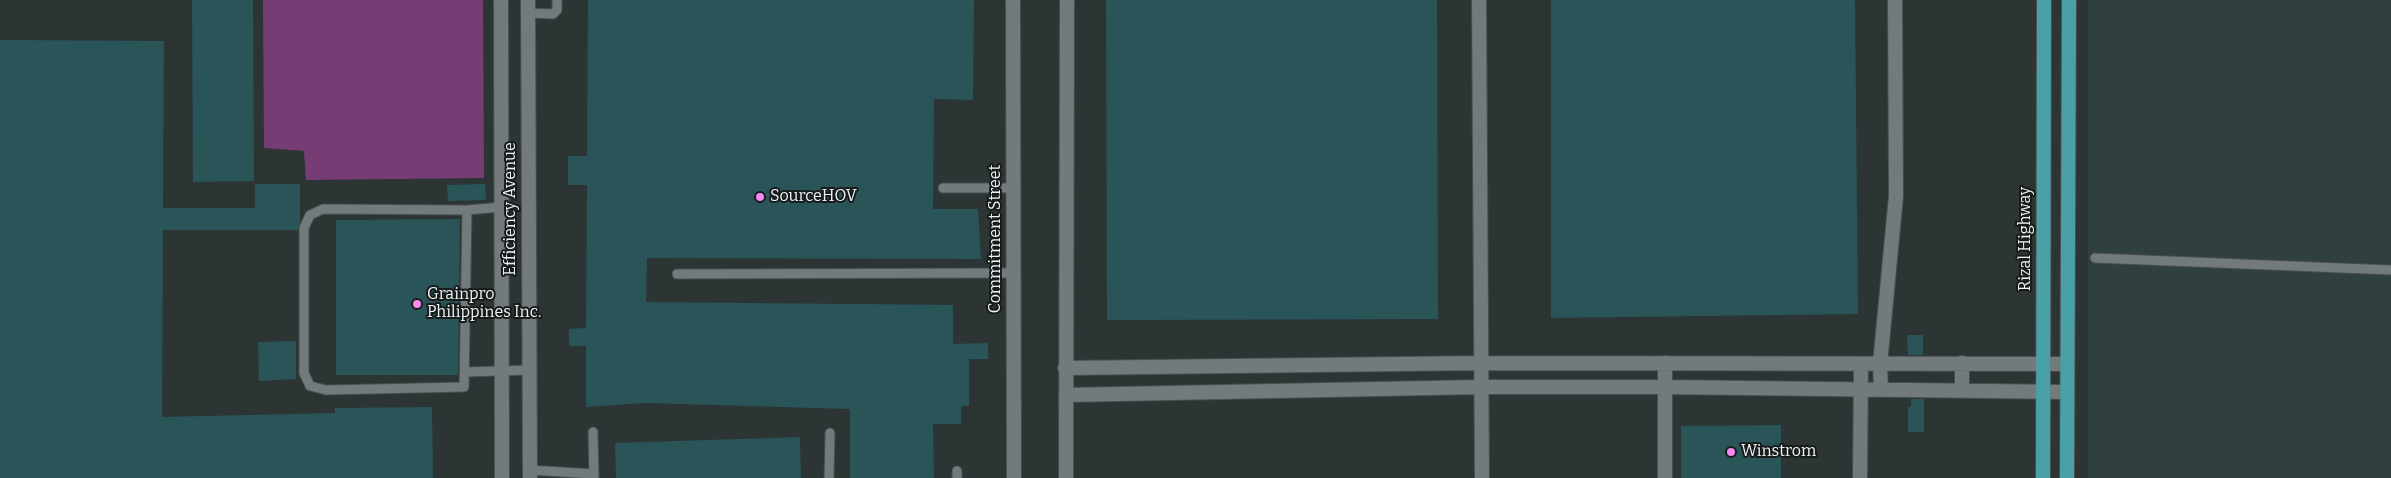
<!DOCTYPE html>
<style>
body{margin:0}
canvas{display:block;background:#2c3434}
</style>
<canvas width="2391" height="478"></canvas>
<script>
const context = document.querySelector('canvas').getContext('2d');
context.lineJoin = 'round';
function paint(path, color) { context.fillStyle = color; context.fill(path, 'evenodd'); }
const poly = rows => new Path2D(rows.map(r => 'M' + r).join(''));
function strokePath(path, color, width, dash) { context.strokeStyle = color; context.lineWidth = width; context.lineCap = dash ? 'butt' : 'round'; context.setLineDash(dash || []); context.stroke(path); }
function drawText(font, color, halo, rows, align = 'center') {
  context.font = font + ' Bitter,serif'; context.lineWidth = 4; context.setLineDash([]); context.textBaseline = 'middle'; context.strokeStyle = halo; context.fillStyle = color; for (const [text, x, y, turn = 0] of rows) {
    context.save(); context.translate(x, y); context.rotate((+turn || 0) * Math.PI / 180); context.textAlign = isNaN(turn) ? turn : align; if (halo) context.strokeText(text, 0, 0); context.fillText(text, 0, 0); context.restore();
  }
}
paint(poly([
 [2088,0,2391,0,2391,478,2088,478]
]), '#303f40');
paint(poly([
 [263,0,483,0,484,178,306,180,304,151,264,148]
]), '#763d74');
paint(poly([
 [192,0,253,0,254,181,193,182],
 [588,0,974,0,973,100,934,99,933,209,978,209,981,259,647,258,646,302,953,305,953,344,988,343,988,359,969,359,969,406,961,406,961,424,933,424,934,478,850,478,850,409,646,403,586,407,586,346,569,346,569,329,586,328,587,185,568,185,568,156,587,156],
 [1106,0,1437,0,1438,319,1107,320],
 [1551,0,1855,0,1858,314,1551,318],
 [0,40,164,41,163,208,255,208,255,184,300,184,300,222,298,230,163,230,162,417,335,413,335,408,432,407,433,478,0,478],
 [485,184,486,200,448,201,447,185],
 [460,219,458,375,336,375,336,220],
 [1907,335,1923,335,1923,355,1908,355],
 [296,341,296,379,259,381,258,342],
 [1911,399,1924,399,1924,432,1908,432,1908,407,1911,407],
 [1781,425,1781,478,1681,478,1681,426],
 [800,437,801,478,616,478,615,443]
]), '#295458');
const service = poly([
 [528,13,553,14,557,10,557,0],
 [943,188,1013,188],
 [467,210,464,387,326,390,310,386,304,373,304,228,310,215,323,209,467,210,502,207],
 [2095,258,2391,270],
 [677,274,1014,273],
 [466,372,529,370],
 [593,432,594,478],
 [529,470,594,474],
 [829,478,830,433],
 [957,478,957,471]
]);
const minor = poly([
 [1013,0,1014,478],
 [1479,0,1482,478],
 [1962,363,1962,391],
 [1065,368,1481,363,2067,364],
 [1881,390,1880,364,1896,196,1895,0],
 [1066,395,1481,387,1665,387,2067,392],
 [1066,478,1067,0],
 [1665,478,1665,363],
 [1860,478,1861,365]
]);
const tertiary = poly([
 [501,0,502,478],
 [528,0,530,478]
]);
const primary = poly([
 [2043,478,2044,0],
 [2067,478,2069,0]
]);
strokePath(service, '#494f50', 11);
strokePath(minor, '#494f50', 16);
strokePath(tertiary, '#494f50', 16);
strokePath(primary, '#494f50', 16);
strokePath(service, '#727a7b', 9);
strokePath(minor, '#727a7b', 14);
strokePath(tertiary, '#727a7b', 14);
strokePath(primary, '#4aa0a7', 14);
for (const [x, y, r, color] of [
 [760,197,5,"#f489f0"],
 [417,304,5,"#f489f0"],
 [1731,452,5,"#f489f0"]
]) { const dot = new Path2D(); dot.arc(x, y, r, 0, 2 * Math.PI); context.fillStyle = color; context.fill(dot); strokePath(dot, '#171b1b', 2); }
drawText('16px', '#eff4f5', '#171b1b', [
 ["SourceHOV",770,197],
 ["Grainpro",427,295],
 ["Philippines Inc.",427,313],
 ["Winstrom",1741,452]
], 'left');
drawText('16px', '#eff4f5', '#171b1b', [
 ["Efficiency Avenue",511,209,-90],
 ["Commitment Street",996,239,-90],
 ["Rizal Highway",2026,239,-90]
]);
</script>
